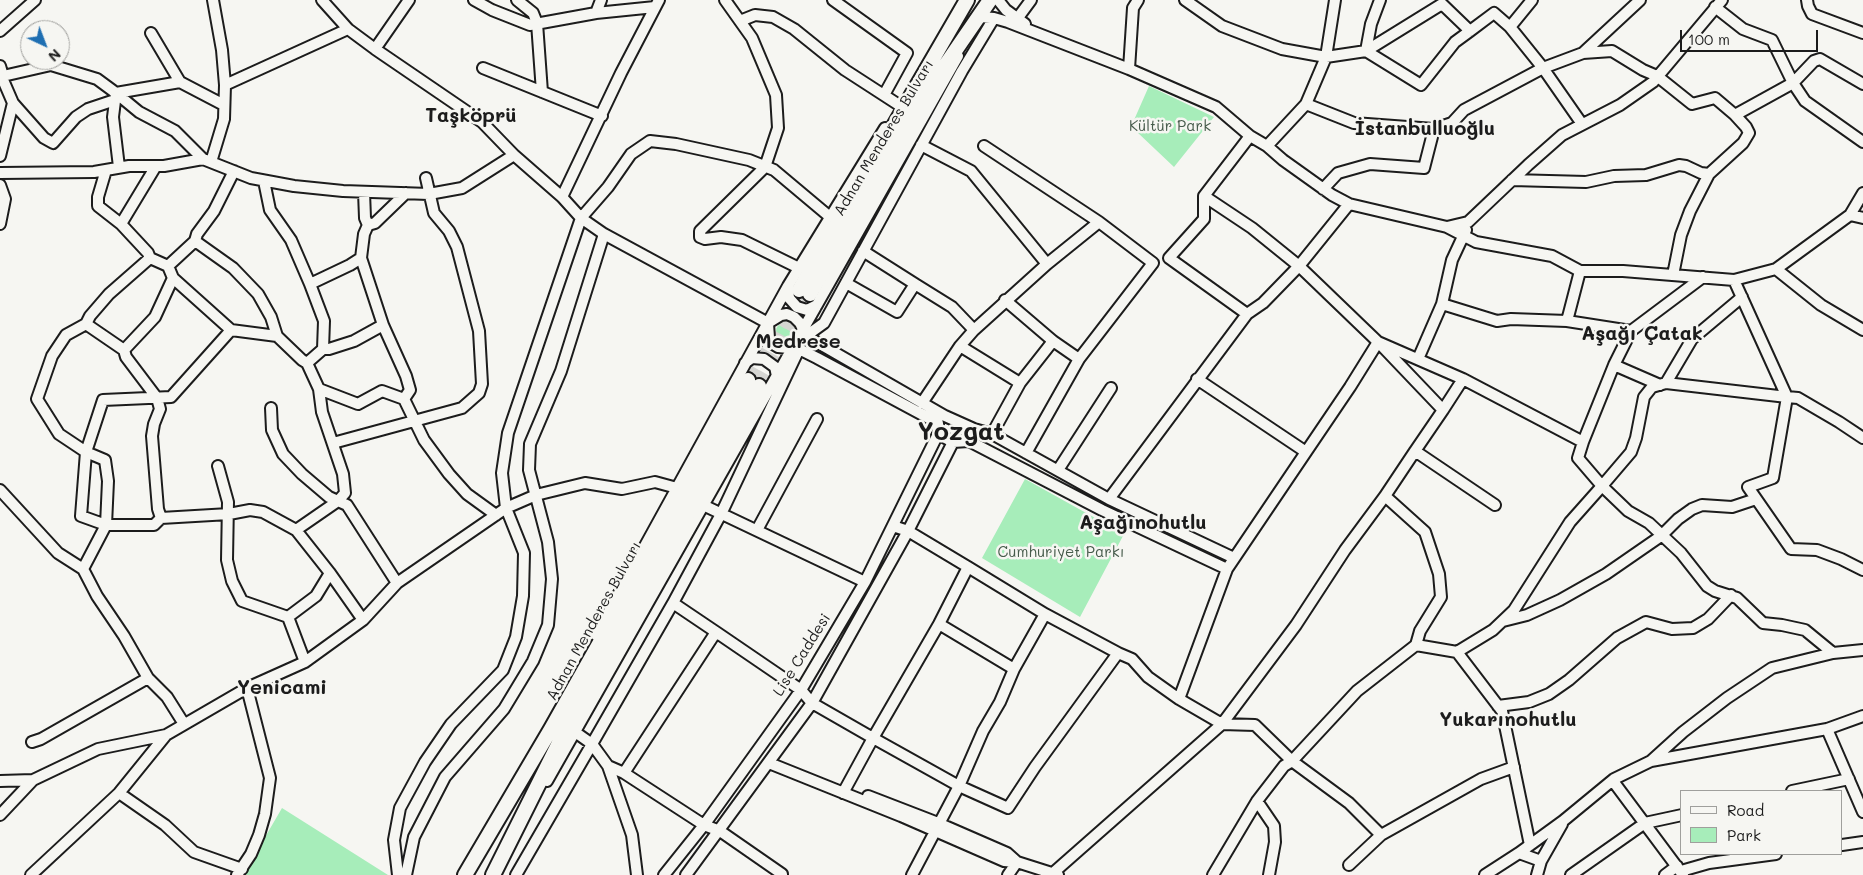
<!DOCTYPE html>
<meta charset="utf-8">
<style>
body{margin:0}
#map{position:relative;width:1863px;height:875px;overflow:hidden;background:#f6f6f2;font-family:Mali,sans-serif}
canvas{display:block}
.legend{position:absolute;left:1680px;top:790px;width:162px;height:65px;box-sizing:border-box;background:#f6f6f2;border:1px solid #9f9f9c;margin:0;padding:6px 9px;list-style:none;font-size:15px;color:#1c1c1c}
.legend li{display:flex;align-items:center;gap:10px;height:25px}
.legend b{width:25px;border:1px solid #9f9f9c}
.north{position:absolute;left:20px;top:20px;width:50px;height:50px;box-sizing:border-box;background:#f6f6f2;border:1px solid #9f9f9c;border-radius:50%;rotate:137deg;font-size:14px;font-weight:700;line-height:20px;text-align:center;color:#1c1c1c}
.north::after{content:'';display:block;margin:auto;width:18px;height:22px;background:#1f6fb2;clip-path:polygon(50% 0,100% 100%,50% 72%,0 100%)}
.scale{position:absolute;left:1680px;top:30px;width:138px;height:22px;box-sizing:border-box;border:2px solid #1c1c1c;border-top:0;padding-left:6px;font-size:15px;line-height:18px;white-space:nowrap;color:#1c1c1c;-webkit-text-stroke:4px #f6f6f2;paint-order:stroke}
</style>
<div id="map">
<canvas width="1863" height="875"></canvas>
<ul class="legend">
<li><b style="height:6px;background:#f6f6f2"></b>Road</li>
<li><b style="height:14px;background:#a7edba"></b>Park</li>
</ul>
<div class="north">N</div>
<div class="scale">100 m</div>
</div>
<script>
const context = document.querySelector('canvas').getContext('2d');
context.lineJoin = 'round';
function paint(path, color) { context.fillStyle = color; context.fill(path, 'evenodd'); }
const poly = rows => new Path2D(rows.map(r => 'M' + r).join(''));
function strokePath(path, color, width, dash) { context.strokeStyle = color; context.lineWidth = width; context.lineCap = dash ? 'butt' : 'round'; context.setLineDash(dash || []); context.stroke(path); }
function drawText(font, color, halo, rows, align = 'center') {
  context.font = font + ' Mali,sans-serif'; context.lineWidth = 5; context.setLineDash([]); context.textBaseline = 'middle'; context.strokeStyle = halo; context.fillStyle = color; for (const [text, x, y, turn = 0] of rows) {
    context.save(); context.translate(x, y); context.rotate((+turn || 0) * Math.PI / 180); context.textAlign = isNaN(turn) ? turn : align; if (halo) context.strokeText(text, 0, 0); context.fillText(text, 0, 0); context.restore();
  }
}
paint(poly([
 [1149,86,1214,117,1174,167,1137,132,1134,126,1134,120],
 '776 331a9 9 0 1 1 18 0a9 9 0 1 1-18 0Z',
 [1025,479,1124,534,1080,617,982,558],
 [282,808,388,875,243,875]
]), '#a7edba');
strokePath(poly([
 [748,380,799,290],
 [759,386,810,294]
]), '#d5d5d2', 14, [14, 7]);
const minor = poly([
 [213,0,222,50,225,85,348,29,322,0],
 [474,0,492,10,530,25,596,13,655,7],
 [517,0,533,13,537,23,542,92],
 [725,0,752,38,776,95,778,128,765,167,700,231,700,237,705,239,721,237,742,240,799,268],
 [833,0,907,53,884,95],
 [998,0,1006,10,1025,24],
 [1185,0,1222,26,1282,49,1326,57,1306,104,1354,123,1434,129,1452,123,1464,110,1543,68,1510,27,1532,0],
 [1335,0,1326,57,1366,51,1371,24,1380,0],
 [1640,0,1583,53,1612,51,1643,70,1657,76,1692,104,1715,98,1735,115,1793,83,1805,101,1863,142],
 [1807,0,1808,6,1812,14,1863,33],
 [1715,7,1743,29,1772,40,1793,83,1814,61,1820,59,1863,84],
 [596,13,601,0],
 [1017,19,1031,0],
 [976,20,980,17,994,18,1008,22,1129,69,1216,107,1250,136,1267,146,1283,160,1332,195,1349,204,1447,227,1468,222,1528,165,1562,135,1620,105,1653,82,1722,0],
 [740,21,755,15,773,17,794,29,845,70,899,105],
 [0,31,35,0],
 [1470,31,1442,4,1366,51,1421,85,1455,42,1470,31,1494,13,1510,27],
 [151,33,180,82],
 [375,49,409,0],
 [0,66,3,76,51,65,97,79,116,93,113,117,119,167],
 [483,68,602,116],
 [1129,69,1133,8,1138,0],
 [0,73,13,103,0,156],
 [116,93,180,82,224,105],
 [116,93,139,112,175,131,203,159],
 [13,103,44,138,53,143,76,117,88,109,115,100],
 [1582,124,1543,68,1583,53],
 [921,145,971,171,1047,264,1099,222,1153,263,1079,359,1026,453],
 [984,146,1099,222],
 [1267,146,1306,104],
 [514,155,562,197,581,218,604,234,768,323],
 [211,162,224,119,225,85],
 [106,170,98,197,98,206,121,224,148,253,150,258,168,266,173,278,231,330,277,336],
 [0,173,94,172,129,166,164,166,203,159,251,178,294,186,343,191,429,194,462,188,514,155,482,122,375,49,348,29],
 [1512,180,1586,182,1614,176,1646,175,1679,165,1686,166,1701,173,1709,174,1743,143,1749,133,1746,127,1735,115],
 [264,181,270,210,291,240,310,284,324,321,323,349],
 [0,185,5,199,0,224],
 [1323,189,1338,173,1370,164,1424,168,1434,129],
 [364,192,365,218,368,225],
 [1204,196,1204,219,1169,258,1247,314,1263,303,1299,266,1252,228,1204,196,1250,136],
 [562,197,621,73,659,0],
 [1850,215,1863,193],
 [1863,218,1850,215,1776,269,1821,305,1863,330],
 [121,224,156,166],
 [1447,227,1476,242,1552,256,1580,271,1623,271,1734,280],
 [195,241,233,268,258,294,271,317,277,336,302,360,307,363,319,389,322,412,343,474,345,493,338,501,296,530],
 [168,266,195,241,197,234,214,211,234,171],
 [1673,275,1681,235,1690,211,1709,174],
 [846,283,897,312,915,284,863,251],
 [310,284,350,265,361,258],
 [915,284,952,307,974,330],
 [788,287,789,298,797,307,807,310,817,305],
 [1005,300,1053,341,1079,359],
 [1442,304,1497,321,1511,319,1567,321,1631,331],
 [1567,321,1580,271],
 [86,324,124,350,126,357,157,398,160,409,154,424,152,436,158,509,161,518],
 [231,330,171,397,103,400,86,452,81,516,106,525,154,525,161,518,229,514,250,510,263,512,296,530,330,573,363,620],
 [806,336,824,323,962,71,994,18],
 [1378,342,1463,379,1583,442,1578,458,1602,486,1631,452,1636,438,1644,397,1652,387,1666,383,1787,397,1734,280,1776,269],
 [1381,345,1443,410,1415,451],
 [960,346,1020,383,1053,341],
 [124,350,155,317,173,278],
 [1418,359,1442,304,1452,260,1466,230],
 [307,363,323,349,329,349,354,341,383,325],
 [745,363,752,358,764,359,775,367,777,376],
 [1614,365,1660,385],
 [1197,379,1306,452,1350,387,1378,342,1299,266,1349,204],
 [1666,383,1692,339,1742,297],
 [319,389,358,404,382,391,404,399,424,440,449,474,467,494,496,515],
 [404,399,410,390,406,376,383,325,361,258,364,234,368,225,375,223,406,193],
 [922,403,960,346,974,330,1047,264],
 [271,408,272,430,283,454,302,474,329,497,347,505,397,583],
 [1443,410,1463,379],
 [974,429,969,441,953,442,938,434,938,423,817,358,799,349,778,347,773,344,769,338,768,323,781,315,787,314,794,317,800,323,806,336,945,416,974,429,992,434,1109,499,1234,558],
 [992,434,1020,383],
 [1863,438,1839,422,1798,398,1787,397,1773,478,1748,487,1791,549,1817,550,1841,559,1863,570],
 [969,441,1102,510,1227,569,1306,452],
 [1583,442,1614,365,1631,331,1703,277],
 [333,443,462,408,479,393,482,384,479,331,457,247,449,231,434,213,426,178],
 [218,466,228,502,227,560,232,581,242,601,288,617,305,662],
 [1058,470,1111,388],
 [0,490,58,553,83,569,97,596,124,636,148,678,167,697,184,724],
 [1385,496,1425,532,1439,574,1441,597,1420,631,1416,645,1357,691,1292,761,1255,725,1222,724,1296,625,1345,550,1385,496],
 [1385,496,1415,451,1495,505],
 [1109,499,1247,314],
 [703,505,865,582],
 [893,526,908,531,968,567],
 [757,530,817,419],
 [83,569,106,525,108,481,105,460,86,452,59,434,37,399,52,356,66,335,86,324,90,316,109,294,150,258],
 [288,617,316,596,330,573],
 [1503,621,1527,615,1560,600,1606,574,1661,536,1678,519,1692,509,1702,505,1732,507,1756,499],
 [939,624,1014,669,1045,614,1118,653],
 [716,632,801,690,812,703,873,738,939,624,968,567,1045,614],
 [596,635,788,286,885,128],
 [1416,645,1457,652,1502,711,1530,845],
 [1457,652,1493,630,1514,610,1570,522,1602,486,1628,511,1649,523,1681,553,1707,586,1715,591,1737,598,1763,623,1782,625,1805,630,1833,653],
 [1179,699,1227,569],
 [1498,706,1529,702,1549,694,1569,680,1617,638,1646,622,1672,629,1693,628,1708,619,1731,595],
 [1827,729,1863,812],
 [575,732,592,744,673,603],
 [166,735,247,688,305,662,363,620,397,583,506,508,536,495,585,483,622,489,655,482,677,488],
 [32,742,41,739,148,678],
 [1651,761,1683,732,1727,698,1772,668,1833,653,1863,650],
 [769,763,901,816,1004,861,1017,862],
 [624,773,704,825,720,831,782,874,782,875],
 [0,781,33,780],
 [547,781,958,56],
 [1613,781,1683,875],
 [1792,791,1849,779],
 [119,793,165,825,194,852,242,869],
 [843,793,873,738,959,786,983,731,1000,702,1014,669],
 [868,796,938,823,1007,853,1017,862],
 [1257,801,1274,826,1275,842,1269,875],
 [0,815,33,780,98,749,166,735,119,793,31,875],
 [1842,845,1863,842],
 [1519,853,1563,821,1614,779,1651,761,1827,729,1863,716],
 [1349,865,1381,835],
 [1681,871,1709,863,1776,854],
 [237,875,251,854,259,835,265,814,270,778,247,688],
 [398,875,394,840,400,808,425,762,451,724,503,670,516,637,523,596,524,553,506,508,502,473,508,433,581,218,608,187,631,154,650,141,676,144,749,160,774,170,830,217],
 [406,875,414,837,445,777,504,709,533,661,548,625,552,579,548,542,529,470,530,444,561,371,604,234],
 [516,875,592,744,608,766],
 [637,875,632,835,608,766,624,773,716,632,673,603,721,514,799,349],
 [664,875,704,825,801,690,865,582,938,434],
 [686,875,812,703,908,531,953,442],
 [912,875,959,786,1008,808,1035,767,1118,653,1132,659,1148,677,1179,699,1222,724,1053,873],
 [1008,875,1017,862,1058,875],
 [1213,875,1257,801,1284,766,1292,761,1349,803,1381,835,1481,779,1514,767],
 [1485,875,1519,853,1541,861],
 [1537,875,1541,861,1562,824],
 [1571,875,1645,823,1682,815],
 [1665,875,1677,866]
]);
const highway = poly([
 [799,290,967,0],
 [810,294,942,70,990,0],
 [465,875,551,729,748,380],
 [493,875,559,743,759,386]
]);
strokePath(minor, '#1c1c1c', 14);
strokePath(highway, '#1c1c1c', 18);
strokePath(minor, '#f6f6f2', 10);
strokePath(highway, '#f6f6f2', 14);
drawText('15px', '#465b4b', '#f6f6f2', [
 ["Kültür Park",1170,126],
 ["Cumhuriyet Parkı",1061,552]
]);
drawText('15px', '#1c1c1c', '#f6f6f2', [
 ["Adnan Menderes Bulvarı",884,138,-59],
 ["Adnan Menderes Bulvarı",594,621,-61],
 ["Lise Caddesi",802,655,-58]
]);
drawText('bold 20px', '#1c1c1c', '#f6f6f2', [
 ["Taşköprü",471,116],
 ["İstanbulluoğlu",1425,129],
 ["Aşağı Çatak",1642,334],
 ["Medrese",798,342],
 ["Aşağınohutlu",1143,523],
 ["Yenicami",282,688],
 ["Yukarınohutlu",1508,720]
]);
drawText('bold 25px', '#1c1c1c', '#f6f6f2', [
 ["Yozgat",961,432]
]);
</script>
